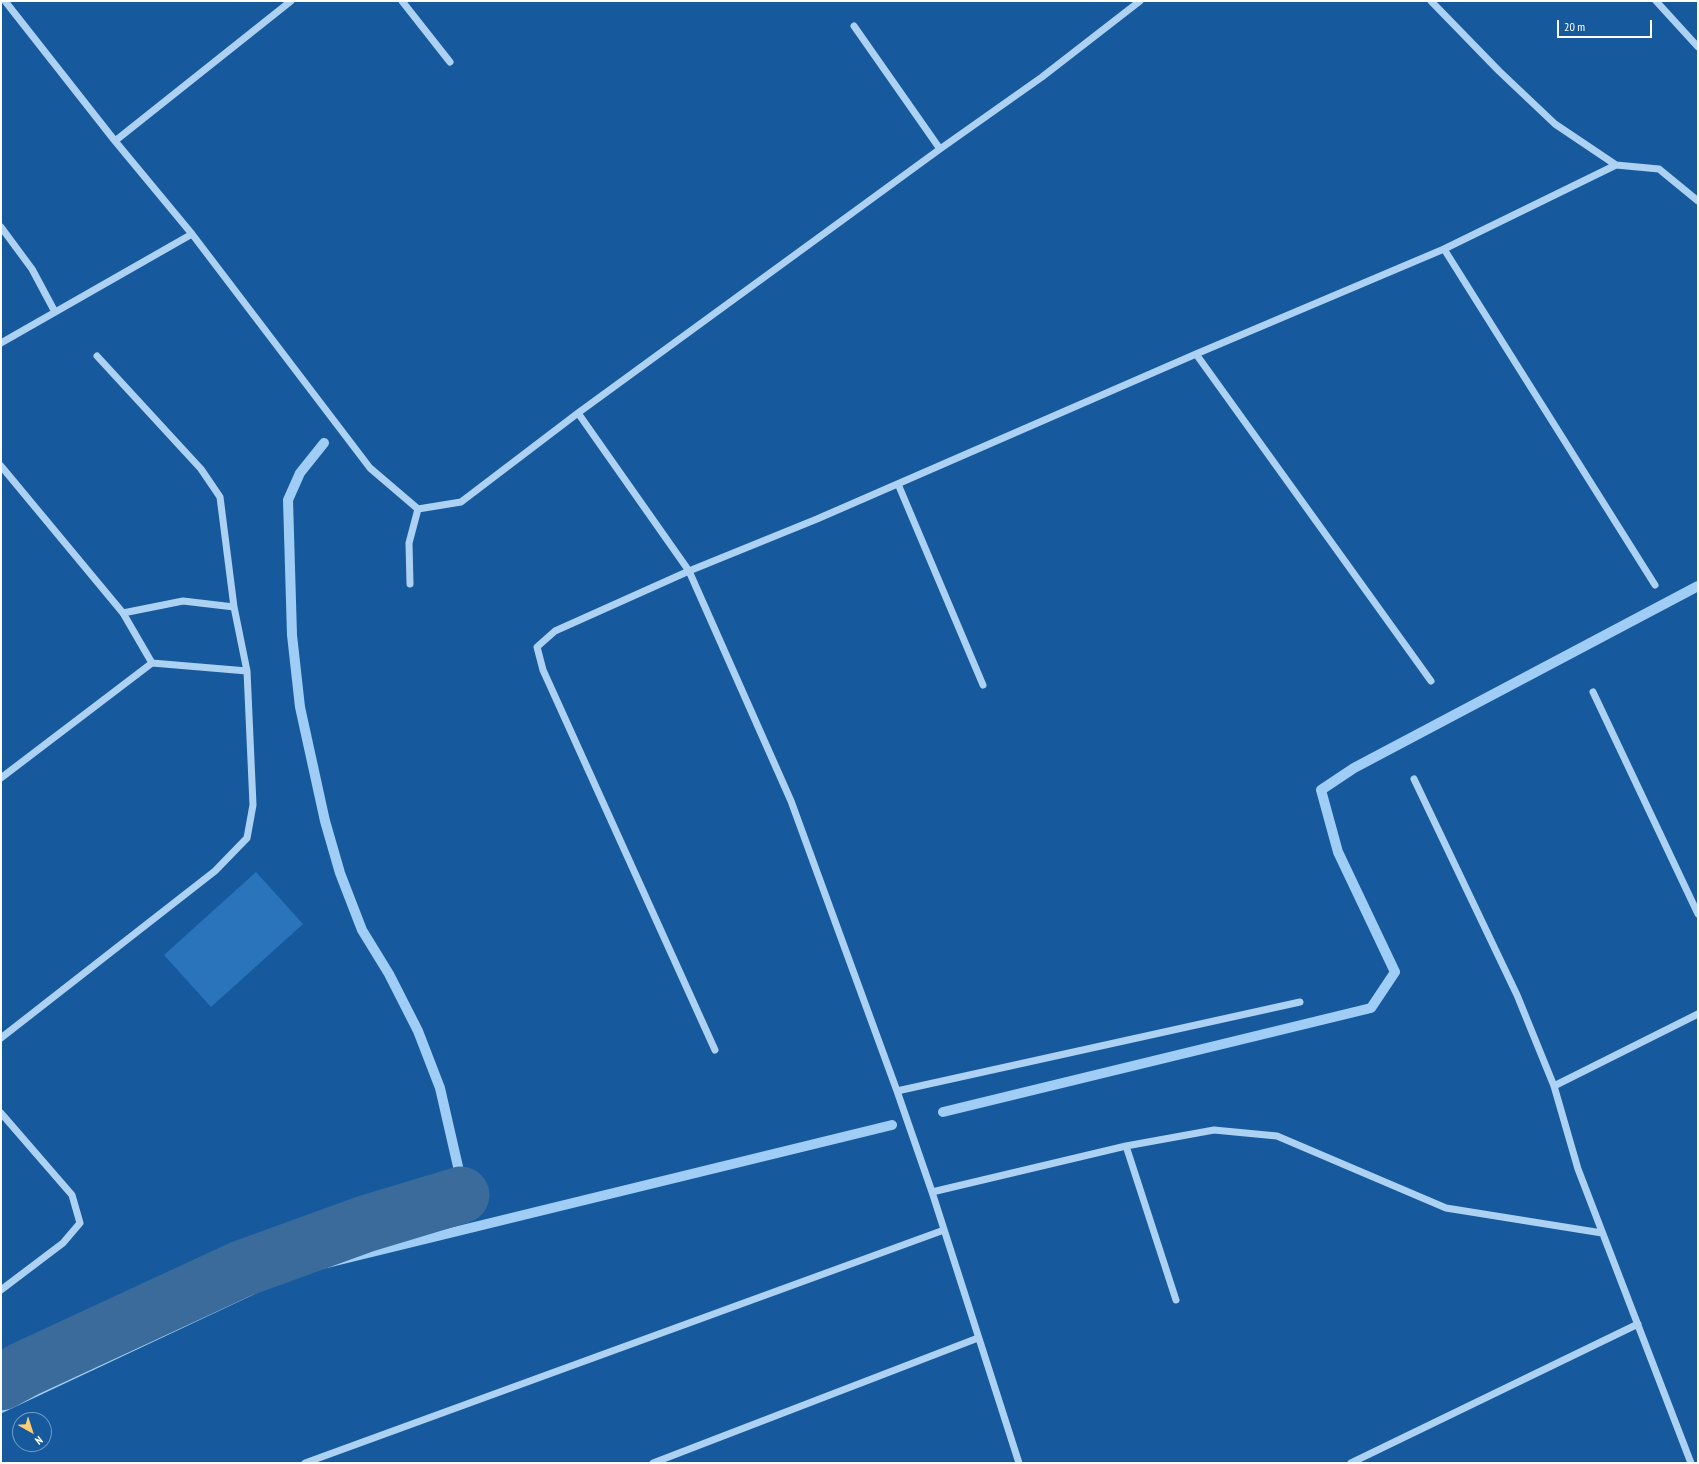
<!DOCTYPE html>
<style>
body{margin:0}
#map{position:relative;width:1699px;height:1464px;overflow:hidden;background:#165a9d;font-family:"PT Sans Narrow",sans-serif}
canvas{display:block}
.frame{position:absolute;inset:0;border:2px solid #fff;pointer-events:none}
.north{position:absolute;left:12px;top:1412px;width:40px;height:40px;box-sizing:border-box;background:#165a9d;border:1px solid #739cc4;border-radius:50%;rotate:141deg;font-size:11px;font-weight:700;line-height:16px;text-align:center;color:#fff}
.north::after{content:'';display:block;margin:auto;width:14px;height:18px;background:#ffcc6f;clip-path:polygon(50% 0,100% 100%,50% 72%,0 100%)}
.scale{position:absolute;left:1557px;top:20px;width:95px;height:18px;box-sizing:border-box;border:2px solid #fff;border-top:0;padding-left:5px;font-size:12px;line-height:14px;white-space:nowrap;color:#fff;-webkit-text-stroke:3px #165a9d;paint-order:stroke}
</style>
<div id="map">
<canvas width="1699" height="1464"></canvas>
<div class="frame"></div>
<div class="north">N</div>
<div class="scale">20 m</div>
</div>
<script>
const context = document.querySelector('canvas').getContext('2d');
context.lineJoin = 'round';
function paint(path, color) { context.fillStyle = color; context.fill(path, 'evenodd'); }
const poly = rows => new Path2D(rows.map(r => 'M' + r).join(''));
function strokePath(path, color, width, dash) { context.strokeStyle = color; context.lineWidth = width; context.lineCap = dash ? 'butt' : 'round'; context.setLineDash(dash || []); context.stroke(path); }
paint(poly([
 [256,872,303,924,211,1007,164,955]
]), '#2974bb');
strokePath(poly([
 [324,443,300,473,288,500,292,635,300,707,325,821,340,873,362,930,389,974,418,1031,440,1088,459,1171,461,1195],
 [943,1112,1371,1008,1395,972,1338,852,1321,790,1354,768,1698,586],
 [1,1408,290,1272,892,1125]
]), '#9fcdf5', 10);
strokePath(poly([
 [1,1382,25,1369,241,1269,365,1224,461,1195]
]), '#3a6b9b', 57);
strokePath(poly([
 [5,1,115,141,192,234,370,468,418,509,461,502,578,413,940,149,1042,77,1140,1],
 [402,1,450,62],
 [1431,1,1499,71,1555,124,1616,165,1659,169,1698,201],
 [1656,1,1698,47],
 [854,26,940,149],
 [115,141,291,1],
 [1,227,32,269,55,312],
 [1444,249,1655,585],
 [1,343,192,234],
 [1196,354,1431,681],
 [578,413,689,571,791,801,897,1091,932,1192,1019,1463],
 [1,466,123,613,152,663],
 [898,484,983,685],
 [410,584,409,543,418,509],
 [123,613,183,601,234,607],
 [1593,692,1698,914],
 [1,778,152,663,247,671],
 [1414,779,1517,995,1554,1086,1578,1169,1691,1463],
 [1,1038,215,871,247,838,253,805,247,671,234,607,220,497,201,469,97,356],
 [715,1050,543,670,537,647,555,631,689,571,817,519,1196,354,1444,249,1616,165],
 [1554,1086,1698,1014],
 [897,1091,1300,1002],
 [1,1113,72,1195,80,1223,63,1243,1,1290],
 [1126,1146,1176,1300],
 [932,1192,1126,1146,1214,1130,1277,1136,1446,1208,1602,1233],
 [305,1463,944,1230],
 [653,1463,978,1338],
 [1351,1463,1638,1324]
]), '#add1f3', 7);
</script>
